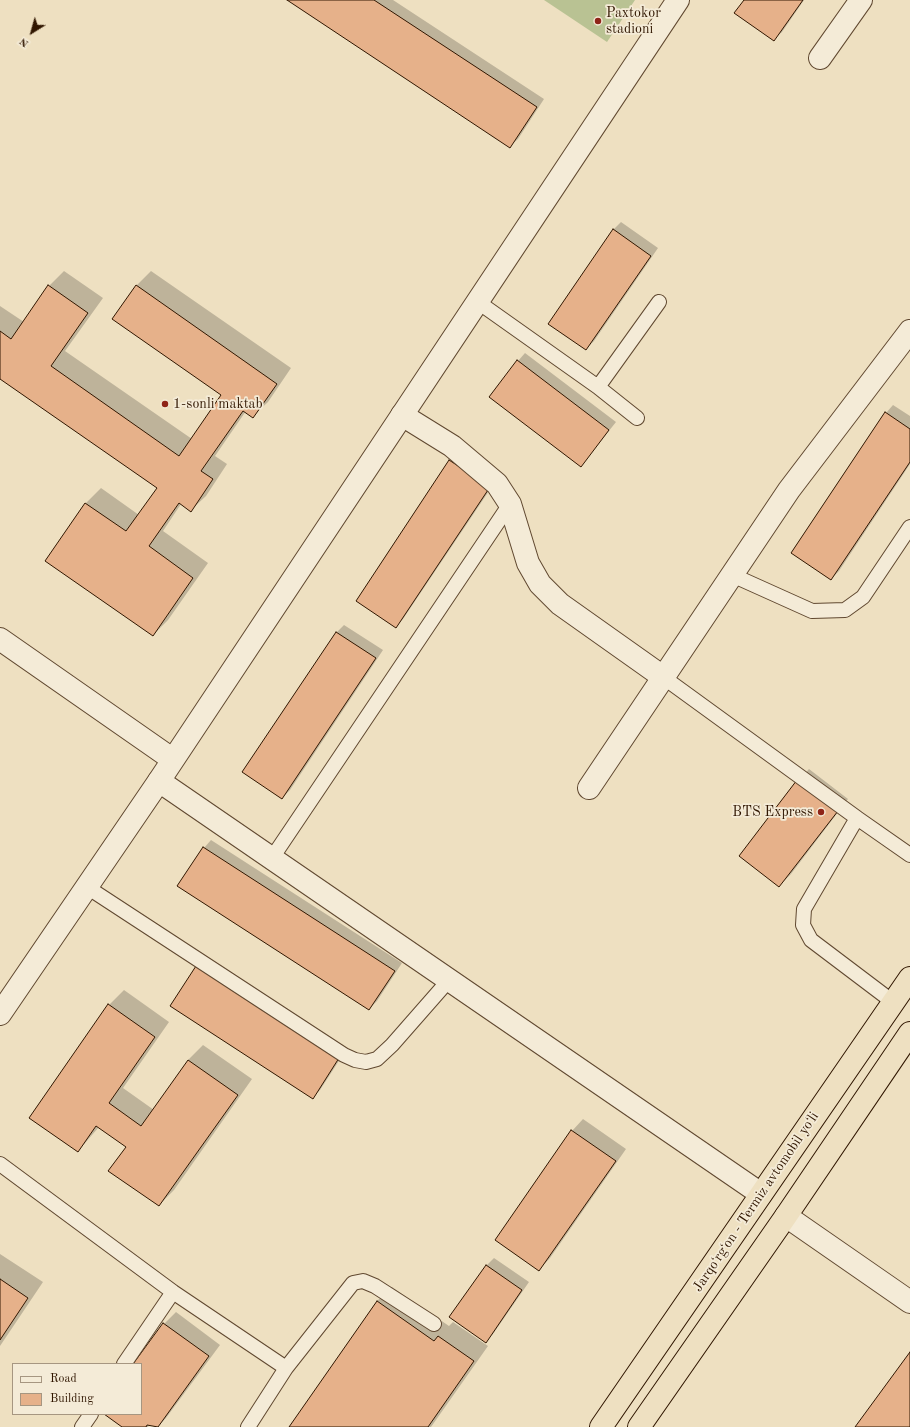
<!DOCTYPE html>
<meta charset="utf-8">
<style>
body{margin:0}
#map{position:relative;width:910px;height:1427px;overflow:hidden;background:#eee0c1;font-family:"Old Standard TT",serif}
canvas{display:block}
.legend{position:absolute;left:12px;top:1363px;width:130px;height:52px;box-sizing:border-box;background:#f4ebd7;border:1px solid #a69681;margin:0;padding:5px 7px;list-style:none;font-size:12px;color:#301600}
.legend li{display:flex;align-items:center;gap:8px;height:20px}
.legend b{width:20px;border:1px solid #a69681}
.north{position:absolute;left:12px;top:12px;width:40px;height:40px;-webkit-text-stroke:3px #f4ebd7;paint-order:stroke;rotate:217deg;font-size:11px;font-weight:700;line-height:16px;text-align:center;color:#301600}
.north::after{content:'';display:block;margin:auto;width:14px;height:18px;background:#301600;clip-path:polygon(50% 0,100% 100%,50% 72%,0 100%)}
</style>
<div id="map">
<canvas width="910" height="1427"></canvas>
<ul class="legend">
<li><b style="height:5px;background:#f4ebd7"></b>Road</li>
<li><b style="height:11px;background:#e6b18a"></b>Building</li>
</ul>
<div class="north">N</div>
</div>
<script>
const context = document.querySelector('canvas').getContext('2d');
context.lineJoin = 'round';
function paint(path, color) { context.fillStyle = color; context.fill(path, 'evenodd'); }
const poly = rows => new Path2D(rows.map(r => 'M' + r).join(''));
function strokePath(path, color, width, dash) { context.strokeStyle = color; context.lineWidth = width; context.lineCap = dash ? 'butt' : 'round'; context.setLineDash(dash || []); context.stroke(path); }
function drawText(font, color, halo, rows, align = 'center') {
  context.font = font + ' "Old Standard TT",serif'; context.lineWidth = 3.5; context.setLineDash([]); context.textBaseline = 'middle'; context.strokeStyle = halo; context.fillStyle = color; for (const [text, x, y, turn = 0] of rows) {
    context.save(); context.translate(x, y); context.rotate((+turn || 0) * Math.PI / 180); context.textAlign = isNaN(turn) ? turn : align; if (halo) context.strokeText(text, 0, 0); context.fillText(text, 0, 0); context.restore();
  }
}
paint(poly([
 [544,0,635,0,607,42]
]), '#b9c293');
paint(poly([
 [288,0,393,0,544,99,518,139,510,146],
 [745,0,804,0,782,32,774,39],
 [621,222,658,248,594,341,586,349,613,230],
 [64,271,103,298,65,351,192,439,222,395,136,286,151,271,291,368,268,402,253,416,246,411,215,456,227,464,206,496,191,510,181,504,163,531,208,563,168,620,153,635,46,560,86,503,101,488,139,515,158,488,0,378,0,306,24,322,49,286],
 [525,353,616,422,581,466,518,361],
 [893,405,910,416,910,464,839,571,831,579,886,413],
 [458,453,497,479,403,619,396,626,357,600,450,460],
 [344,625,383,650,290,790,282,798,244,772,337,632],
 [809,769,848,799,791,874,779,886,798,781],
 [211,840,402,963,377,1001,369,1009,204,848],
 [124,990,169,1022,123,1088,154,1110,188,1060,203,1045,252,1079,174,1190,159,1205,127,1146,99,1127,78,1151,30,1117,109,1005],
 [172,1006,346,1050,320,1090,312,1098],
 [583,1119,626,1149,550,1258,539,1270,496,1240,572,1131],
 [0,1254,43,1282,0,1346],
 [494,1258,529,1282,493,1334,485,1341,486,1266],
 [392,1287,449,1326,453,1322,488,1346,431,1427,290,1427,377,1301],
 [176,1312,220,1345,166,1418,157,1427,149,1425,148,1427,123,1427,106,1414,141,1414,141,1364,135,1364,164,1324]
]), '#0003');
const building = poly([
 [287,0,374,0,537,107,510,148,287,0],
 [744,0,803,0,774,41,734,13,744,0],
 [613,229,651,256,586,350,548,324,613,229],
 [48,285,88,313,51,366,179,456,221,395,112,319,136,285,277,384,253,418,243,411,201,471,213,479,191,512,179,503,149,546,193,578,153,636,45,561,85,503,126,531,157,488,0,379,0,331,11,339,48,285],
 [517,360,609,430,581,467,489,397,517,360],
 [885,412,910,429,910,462,831,580,791,553,885,412],
 [449,460,490,487,396,628,356,601,449,460],
 [336,632,376,658,282,799,242,772,336,632],
 [797,780,838,811,779,887,739,856,797,780],
 [203,847,395,971,369,1010,177,886,203,847],
 [196,966,339,1058,313,1099,170,1006,196,966],
 [108,1004,155,1037,109,1103,141,1126,188,1060,238,1095,159,1206,108,1171,126,1147,96,1126,78,1152,29,1118,108,1004],
 [571,1130,616,1161,539,1271,495,1240,571,1130],
 [486,1265,522,1290,486,1343,449,1317,486,1265],
 [0,1279,28,1298,0,1340,0,1279],
 [377,1301,434,1341,438,1336,474,1361,428,1427,289,1427,377,1301],
 [163,1323,209,1356,158,1427,147,1425,146,1427,122,1427,104,1414,141,1414,141,1364,133,1364,163,1323],
 [910,1352,910,1427,855,1427,910,1352]
]);
paint(building, '#e6b18a');
strokePath(building, '#301600', 1);
const service = poly([
 [478,302,598,387,637,418],
 [598,387,659,302],
 [732,575,812,611,845,610,863,597,910,527],
 [663,677,857,818],
 [272,858,510,504],
 [87,887,344,1055,355,1060,366,1062,377,1059,392,1045,449,980],
 [893,1002,811,940,803,925,804,909,857,818,910,855],
 [0,1164,173,1292,286,1368],
 [124,1364,173,1292],
 [82,1427,91,1414],
 [248,1427,286,1368,353,1283,363,1281,375,1286,434,1324]
]);
const minor = poly([
 [820,58,861,0],
 [402,415,452,446,497,484,510,504,528,563,540,584,560,604,663,677],
 [0,639,172,759],
 [159,781,761,1194],
 [589,788,789,490,910,331],
 [786,1216,910,1302]
]);
const tertiary = poly([
 [0,1014,159,781,678,0]
]);
const trunk = poly([
 [601,1427,910,978],
 [639,1427,786,1216,910,1033]
]);
strokePath(service, '#604830', 16);
strokePath(minor, '#604830', 24);
strokePath(tertiary, '#604830', 24);
strokePath(trunk, '#301600', 24);
strokePath(service, '#f4ebd7', 14);
strokePath(minor, '#f4ebd7', 22);
strokePath(tertiary, '#f4ebd7', 22);
strokePath(trunk, '#eee0c1', 22);
for (const [x, y, r, color] of [
 [598,21,4,"#8f2418"],
 [165,404,4,"#8f2418"],
 [821,812,4,"#8f2418"]
]) { const dot = new Path2D(); dot.arc(x, y, r, 0, 2 * Math.PI); context.fillStyle = color; context.fill(dot); strokePath(dot, '#f4ebd7', 1.5); }
drawText('14px', '#301600', '#f4ebd7', [
 ["Paxtokor",606,13],
 ["stadioni",606,29],
 ["1-sonli maktab",173,404],
 ["BTS Express",813,812,"right"]
], 'left');
drawText('14px', '#301600', '#f4ebd7', [
 ["Jarqoʻrgʻon - Termiz avtomobil yoʻli",756,1202,-56]
]);
</script>
